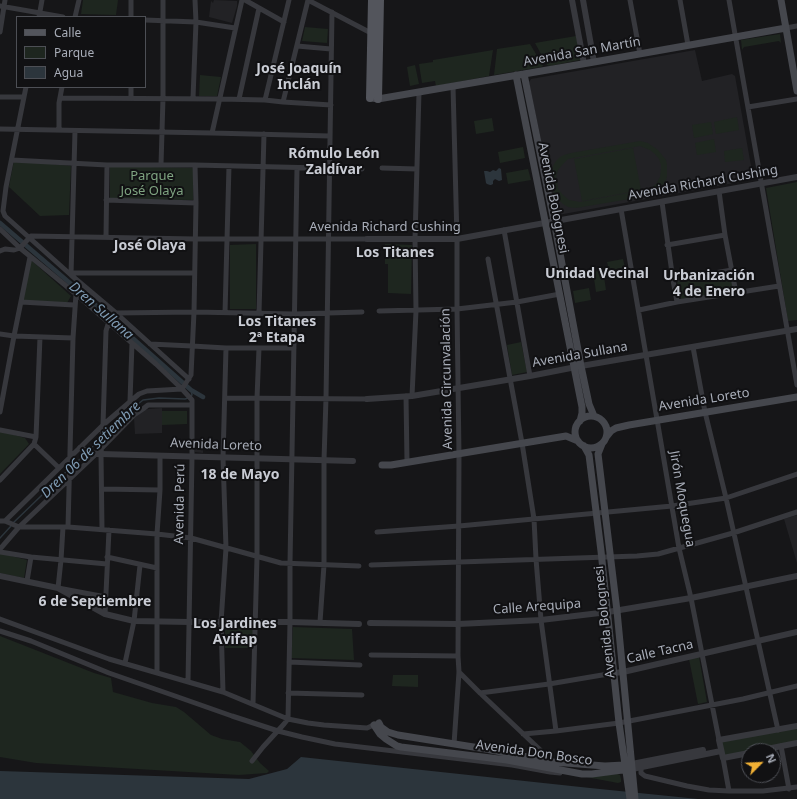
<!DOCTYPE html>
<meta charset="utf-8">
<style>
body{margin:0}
#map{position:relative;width:797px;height:799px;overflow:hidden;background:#161618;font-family:"Noto Sans",sans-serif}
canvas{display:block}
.legend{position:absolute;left:16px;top:16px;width:130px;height:72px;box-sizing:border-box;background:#111113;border:1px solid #4d4f55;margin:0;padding:5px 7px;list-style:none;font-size:12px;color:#a8adb8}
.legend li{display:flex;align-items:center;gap:8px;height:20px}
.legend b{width:20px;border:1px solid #4d4f55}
.north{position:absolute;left:741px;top:743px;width:40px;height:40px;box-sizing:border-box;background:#111113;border:1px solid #4d4f55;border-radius:50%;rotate:66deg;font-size:11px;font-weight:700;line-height:16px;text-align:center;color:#a8adb8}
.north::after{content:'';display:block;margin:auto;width:14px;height:18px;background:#f2b134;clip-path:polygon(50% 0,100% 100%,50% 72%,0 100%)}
</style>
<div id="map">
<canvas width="797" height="799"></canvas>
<ul class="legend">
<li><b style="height:5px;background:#53555c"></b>Calle</li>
<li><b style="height:11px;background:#1e261f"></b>Parque</li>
<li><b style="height:11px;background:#2c353c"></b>Agua</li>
</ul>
<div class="north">N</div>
</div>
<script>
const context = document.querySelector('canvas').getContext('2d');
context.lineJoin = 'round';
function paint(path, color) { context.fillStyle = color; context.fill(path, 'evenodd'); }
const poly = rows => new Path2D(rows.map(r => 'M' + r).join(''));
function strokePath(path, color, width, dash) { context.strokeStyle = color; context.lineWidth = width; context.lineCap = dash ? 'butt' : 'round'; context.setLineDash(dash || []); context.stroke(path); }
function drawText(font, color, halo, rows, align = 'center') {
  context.font = font + ' "Noto Sans",sans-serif'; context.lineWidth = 4; context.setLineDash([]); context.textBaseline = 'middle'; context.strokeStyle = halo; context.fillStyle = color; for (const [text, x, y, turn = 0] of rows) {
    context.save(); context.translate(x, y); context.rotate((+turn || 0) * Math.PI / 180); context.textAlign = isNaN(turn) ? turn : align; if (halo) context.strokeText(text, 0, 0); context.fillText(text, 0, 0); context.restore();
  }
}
paint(poly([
 [214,0,237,1,237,6,232,23,209,17,211,1,213,3],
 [695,50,702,81,732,74,735,76,753,177,751,180,558,215,556,213,529,82,531,79],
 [162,408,162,433,135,434,134,418,141,411,149,409],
 [195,439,203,440,203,453,195,452],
 [797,515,797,563,784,519]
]), '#222225');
paint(poly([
 [83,0,118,0,116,15,81,14],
 [305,27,328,29,327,43,302,41],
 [780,34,781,43,779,41,744,47,742,50,741,40],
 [576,36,581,58,580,60,550,66,547,65,535,43],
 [530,44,542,64,543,66,541,67,494,75,497,49],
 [493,50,489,76,436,86,435,81,422,83,419,64,433,62,433,60],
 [415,65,419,84,410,86,407,67],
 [200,75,221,77,217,96,199,96],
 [737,117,739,130,716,134,714,122],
 [492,118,494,131,476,134,474,121],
 [711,122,713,134,694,138,692,125],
 [714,139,716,152,697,155,695,143],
 [640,141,648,143,658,150,666,160,667,165,667,176,666,180,661,188,654,194,647,196,576,208,568,207,563,204,556,197,554,194,551,175,553,166,556,161,560,157,564,155,571,153],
 [640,146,650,150,655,154,659,159,661,165,661,169,660,177,656,184,650,189,644,190,580,202,569,200,562,194,558,188,556,177,558,170,563,164,568,159],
 [523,147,525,158,500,163,498,152],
 [633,148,641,190,582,201,574,159],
 [742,148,744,160,725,162,724,151],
 [14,160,71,166,69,215,40,216,9,187],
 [110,166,194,168,193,200,110,199],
 [528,169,531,180,508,184,506,173],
 [797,182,797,320,788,321,766,188],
 [256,244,256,309,230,309,230,245],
 [385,244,412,245,411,294,388,293,388,264,405,264,385,264],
 [623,259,626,272,610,275,607,262],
 [31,260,71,296,67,303,23,301],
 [603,270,606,290,596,292,593,272],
 [731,272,733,291,681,299,677,282],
 [589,288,591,300,575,303,573,291],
 [521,342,527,372,512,375,507,345],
 [162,411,187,411,187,424,162,425],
 [0,431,25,438,29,444,0,474],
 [0,553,27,560,24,578,0,573],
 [225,626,253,626,253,648,225,648],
 [293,627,352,629,354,660,291,658],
 [0,636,94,673,111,678,113,692,152,703,176,707,184,712,211,735,222,739,240,742,251,751,260,763,269,771,267,773,239,775,36,763,0,757],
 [699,657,707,702,698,704,689,659],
 [393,675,418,675,418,687,392,686],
 [797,726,797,743,757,751,749,751,723,758,719,740],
 [617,774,620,775,621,779,621,782,618,783,586,777]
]), '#1e261f');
paint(poly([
 [499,168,501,169,502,180,499,181,495,179,493,181,493,184,491,185,490,185,487,184,486,183,484,171,487,171,490,172,493,170,496,171],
 [301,757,590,788,698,799,0,799,0,771,249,779,287,769]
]), '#2c353c');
strokePath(poly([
 [191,390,192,395,191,396],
 [104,436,127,413,143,400,159,398,185,399,188,398],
 [89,450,100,440],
 [71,468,87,452],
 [13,523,68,470],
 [0,538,11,526]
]), '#2c353c', 1.5);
strokePath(poly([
 [0,223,92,302,191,390,203,397]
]), '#2c353c', 4.5);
strokePath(poly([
 [245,0,284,22],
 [308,0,371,33],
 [630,0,640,54],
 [680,0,688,45],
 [729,0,797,385],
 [0,6,63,17],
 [39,17,42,0],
 [75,17,79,0],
 [131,17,131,0],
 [145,20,196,22,235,28],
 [786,28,797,26],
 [0,32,5,0],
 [297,46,331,49],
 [453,86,457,239,457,309,459,455,458,656,459,672,454,744],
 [26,87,6,187,3,211,5,216,71,275,116,313,189,379],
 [0,97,24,97],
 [60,98,220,99,265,100,283,102,331,105],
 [131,98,131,87],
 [193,98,196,22,195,0],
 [239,99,259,8],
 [265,100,289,0],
 [283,102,308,0],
 [748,107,797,99],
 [0,129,212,133,330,136],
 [59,130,59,103,62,87],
 [212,133,242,0],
 [12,160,107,165,195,165,362,169],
 [161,165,163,98,163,0],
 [382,168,417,169],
 [719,191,725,235,736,293],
 [106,200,196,203],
 [662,202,673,280,677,302],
 [621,209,679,548,691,598,719,740],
 [0,229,20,248,76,294,156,364,182,389,192,400,192,457,188,682],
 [504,230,530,376],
 [106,237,107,165],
 [667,245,725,235],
 [0,251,5,249,14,250,20,248,31,236,195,239,367,239],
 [488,259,522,443,534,519,536,559,541,620,556,731],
 [71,273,194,273],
 [71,275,75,131],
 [673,280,732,270],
 [21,302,74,305],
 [639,310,677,302,779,286],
 [379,311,457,309,517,302,560,294],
 [225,313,229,166],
 [259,313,264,134],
 [0,334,14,336,73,338],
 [150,344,192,346,226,348,294,348],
 [693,347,705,412,726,498,778,730],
 [182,389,191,375,194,312,196,203,195,165],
 [406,396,407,462],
 [412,396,416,311,415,239,419,92],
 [225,398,367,399],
 [130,401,132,343],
 [0,412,14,336,30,257],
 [0,430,36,437],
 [34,444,59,468],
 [0,480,34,444,36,437,40,337],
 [102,489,160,490],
 [0,521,5,521,19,527,68,527,157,534,191,538,281,563,359,566],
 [5,521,103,425,139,394,147,391,182,389],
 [63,527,61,560,58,588,106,597],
 [68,527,73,338,76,294],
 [102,529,101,454,103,425,106,331,109,321,116,313,194,312,294,314,362,312],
 [377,532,459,526,672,506,726,498,797,474],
 [0,549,19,527,96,454,134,415,143,409,148,405,192,405],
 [0,552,31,557,107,564],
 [107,557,157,568],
 [371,565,637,556,658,554,733,533,797,512],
 [27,581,31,557],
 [105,614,109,530],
 [0,619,109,659,223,692,288,719,308,723,324,725,367,728,376,724],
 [320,622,324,565,324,460,326,398,332,12],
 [0,631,31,641,109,673,178,697,232,716,278,731,302,737,335,744,512,765,550,772,560,773],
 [371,655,458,656],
 [289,662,360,665],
 [125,663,134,621,140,565],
 [459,672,480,693,553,762],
 [157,673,157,534,160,490,160,456],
 [223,692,221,622,226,548,223,458,226,348],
 [288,693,362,695],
 [480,693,549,684,614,673],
 [253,704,257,557,257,398,259,348],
 [523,734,556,731,619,723,743,699,797,686],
 [781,746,789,789],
 [723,758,729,791],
 [252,761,263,747,284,724,288,719,290,622,290,563,293,398,297,168],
 [641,767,641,773,645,776,687,786,709,790,729,791,763,791,797,787]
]), '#37383d', 5);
strokePath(poly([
 [572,0,584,64],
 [583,0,594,62],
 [367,239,457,239,797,177],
 [367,399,412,396,530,376,581,366,797,329],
 [80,448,96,454,101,454,353,461],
 [0,576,58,588,105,614,134,621,189,622,290,622,359,624],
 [370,623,458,624,541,620,608,612,691,598,797,576],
 [614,673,623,672,797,632],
 [757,751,797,743],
 [749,753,723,758,719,740,797,726],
 [632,764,703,750],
 [632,769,721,751]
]), '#37383d', 6);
strokePath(poly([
 [781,0,797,91],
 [524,74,554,221,581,366,589,404,594,416],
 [516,75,582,407,582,413,580,421],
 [372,98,378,99,594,62,786,28],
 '575 432a16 16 0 1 1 32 0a16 16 0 1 1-32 0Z',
 [607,436,611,431,616,428,629,425,797,397],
 [602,444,598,454,617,611,635,799],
 [584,446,589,455,601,551,619,723,630,799],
 [382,465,391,465,566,436,578,441],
 [379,723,381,727,388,732,398,735,486,749,553,762,605,766,624,765],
 [374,725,380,734,386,739,397,746,401,747,507,760,582,774,592,774,630,769]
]), '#45474d', 7);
strokePath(poly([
 [370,98,372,0],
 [378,99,380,0]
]), '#53555c', 8);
drawText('13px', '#a8adb8', '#111113', [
 ["Avenida San Martín",582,52,-10],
 ["Avenida Richard Cushing",703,183,-10],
 ["Avenida Bolognesi",553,198,79],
 ["Avenida Richard Cushing",385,227],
 ["Avenida Sullana",580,355,-10],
 ["Avenida Circunvalación",447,379,-91],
 ["Avenida Loreto",704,400,-9],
 ["Avenida Loreto",216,445,2],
 ["Jirón Moquegua",682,499,80],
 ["Avenida Perú",180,504,-89],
 ["Calle Arequipa",537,607,-4],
 ["Avenida Bolognesi",605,622,-96],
 ["Calle Tacna",660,652,-13],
 ["Avenida Don Bosco",534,753,8]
]);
drawText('13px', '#7fa381', '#111113', [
 ["Parque",152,176],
 ["José Olaya",152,191]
]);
drawText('bold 14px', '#c9ccd4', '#111113', [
 ["José Joaquín",299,69],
 ["Inclán",299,85],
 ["Rómulo León",334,154],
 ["Zaldívar",334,170],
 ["José Olaya",150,246],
 ["Los Titanes",395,253],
 ["Unidad Vecinal",597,274],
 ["Urbanización",709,276],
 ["4 de Enero",709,292],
 ["Los Titanes",277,322],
 ["2ª Etapa",277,338],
 ["18 de Mayo",240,475],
 ["6 de Septiembre",95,602],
 ["Los Jardines",235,624],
 ["Avifap",235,640]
]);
drawText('italic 14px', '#7f9bb3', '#111113', [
 ["Dren Sullana",101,311,41],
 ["Dren 06 de setiembre",91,450,-44]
]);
</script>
